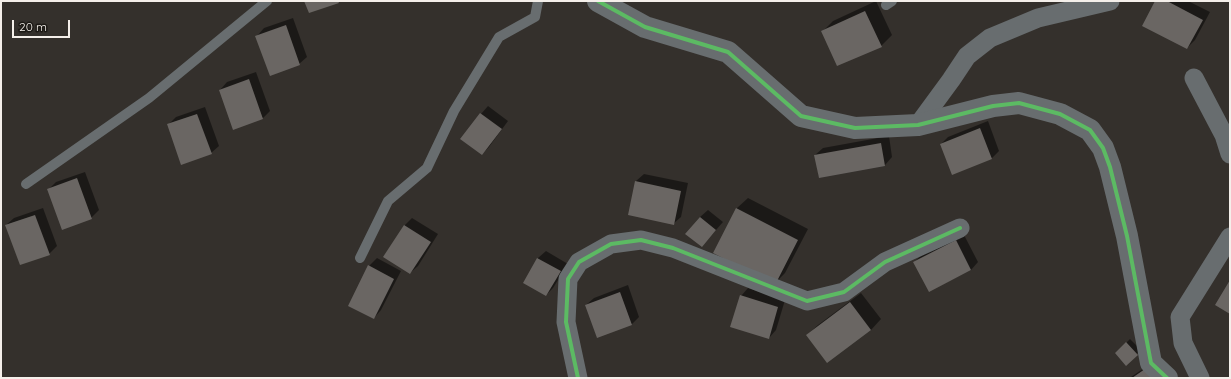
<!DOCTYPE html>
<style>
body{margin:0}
#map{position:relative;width:1231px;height:379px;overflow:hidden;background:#34302c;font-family:Quicksand,sans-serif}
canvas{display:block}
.frame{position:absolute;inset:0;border:2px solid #f4efea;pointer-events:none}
.scale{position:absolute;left:12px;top:20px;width:58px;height:18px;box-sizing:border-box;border:2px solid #f4efea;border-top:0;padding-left:5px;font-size:12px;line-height:14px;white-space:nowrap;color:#f4efea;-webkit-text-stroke:3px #1c1915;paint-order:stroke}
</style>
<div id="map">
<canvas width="1231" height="379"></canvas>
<div class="frame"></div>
<div class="scale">20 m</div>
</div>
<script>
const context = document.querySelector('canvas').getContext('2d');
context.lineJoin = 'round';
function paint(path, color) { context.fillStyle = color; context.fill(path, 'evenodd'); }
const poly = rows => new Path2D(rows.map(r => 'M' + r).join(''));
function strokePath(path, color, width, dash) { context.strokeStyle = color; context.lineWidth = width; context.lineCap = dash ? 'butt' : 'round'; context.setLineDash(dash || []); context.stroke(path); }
paint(poly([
 [876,1,892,35,881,46,823,31,833,21],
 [1157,1,1188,1,1210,12,1195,40,1187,48],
 [293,18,307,57,299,64,257,36,264,28],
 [256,72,270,111,263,118,220,90,227,82],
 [488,106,508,121,489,147,482,154,481,114],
 [205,107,219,146,211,153,168,125,176,117],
 [988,121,999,151,992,158,941,144,948,137],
 [889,136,892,157,885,165,819,177,815,155,823,148],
 [85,172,99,210,91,218,48,190,56,182],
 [644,174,688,183,681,217,673,224,636,181],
 [748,198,808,229,785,273,774,284,714,253,737,208],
 [43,208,57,246,49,254,6,225,14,218],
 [708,210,723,222,702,246,700,217],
 [412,218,438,234,418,266,410,273,404,226],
 [963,233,978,262,971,270,929,291,914,262,922,255],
 [546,251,568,264,553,288,546,295,524,283,538,258],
 [377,258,401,271,381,310,374,318,369,266],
 [628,285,639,317,632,324,597,337,586,305,594,298],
 [748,288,785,300,776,330,769,338,741,296],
 [861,293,881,319,871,330,807,335,818,325],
 [1130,339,1141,350,1126,364,1116,353],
 [1153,362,1164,378,1130,378,1131,377]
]), '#0007');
paint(poly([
 [304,1,338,1,339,3,309,13],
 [1155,1,1167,1,1203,20,1187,49,1142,26],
 [865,11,882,47,837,66,821,31],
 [286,25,300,65,270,76,255,36],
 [249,79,263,119,233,130,219,90],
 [480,113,502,129,482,155,460,139],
 [197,114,212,154,181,165,167,124],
 [980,128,992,159,952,175,940,144],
 [881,143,885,166,819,178,814,155],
 [77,178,92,219,62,230,47,189],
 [635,181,681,191,674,225,628,215],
 [736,208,798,240,775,285,713,253],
 [35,215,50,255,20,265,5,225],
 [700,217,716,230,702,247,685,234],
 [404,225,431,242,410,274,383,257],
 [956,240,971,270,929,292,913,262],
 [537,258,561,271,546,296,523,283],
 [368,265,394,279,374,319,348,306],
 [1230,280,1230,314,1215,305],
 [620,292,632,325,597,338,585,305],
 [740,295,778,307,769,339,730,327],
 [850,302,871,330,827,363,806,335],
 [1126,342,1138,355,1126,366,1115,353],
 [1145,369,1152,378,1132,378]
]), '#6a6663');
strokePath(poly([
 [886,5,892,1],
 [26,184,149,98,267,1],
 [360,258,388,201,427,168,454,111,499,37,535,17,538,1]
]), '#686d6f', 10);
strokePath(poly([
 [1194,78,1224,135,1230,154],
 [918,125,951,80,967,56,990,38,1038,18,1110,1],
 [578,378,566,322,568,279,579,262,611,244,641,240,673,248,807,301,844,292,885,262,960,228],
 [1200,378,1183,343,1180,317,1230,237]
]), '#686d6f', 19);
strokePath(poly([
 [598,1,645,27,728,52,801,116,855,128,918,125,993,106,1019,103,1060,114,1090,130,1103,148,1110,167,1127,236,1151,363,1167,378]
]), '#686d6f', 22);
strokePath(poly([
 [598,1,645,27,728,52,801,116,855,128,918,125,993,106,1019,103,1060,114,1090,130,1103,148,1110,167,1127,236,1151,363,1167,378],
 [578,378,566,322,568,279,579,262,611,244,641,240,673,248,807,301,844,292,885,262,960,228]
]), '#5cba63', 4);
</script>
